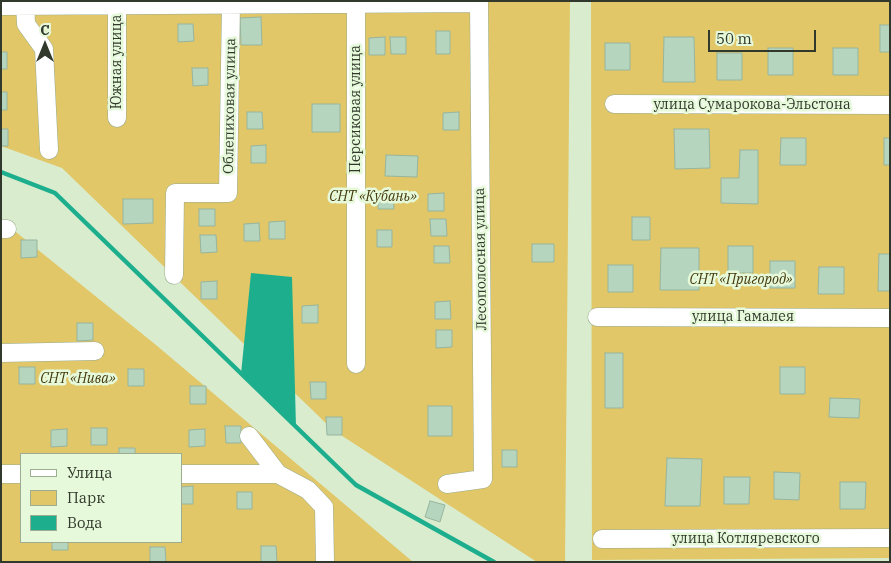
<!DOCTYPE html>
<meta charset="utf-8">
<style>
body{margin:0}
#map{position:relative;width:891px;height:563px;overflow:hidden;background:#d9eccd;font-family:"IBM Plex Serif",serif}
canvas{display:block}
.frame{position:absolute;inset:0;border:2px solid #31392c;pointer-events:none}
.legend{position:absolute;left:20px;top:453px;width:162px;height:90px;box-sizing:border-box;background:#e6f9da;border:1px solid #9eac94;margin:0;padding:6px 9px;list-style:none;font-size:15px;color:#31392c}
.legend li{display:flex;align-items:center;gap:10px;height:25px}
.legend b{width:25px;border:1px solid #9eac94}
.north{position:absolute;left:20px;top:20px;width:50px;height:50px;-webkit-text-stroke:4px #e6f9da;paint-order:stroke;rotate:0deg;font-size:14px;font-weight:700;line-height:20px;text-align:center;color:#31392c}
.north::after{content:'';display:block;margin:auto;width:18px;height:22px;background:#31392c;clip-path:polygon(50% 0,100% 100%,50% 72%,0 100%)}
.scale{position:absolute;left:708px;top:30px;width:108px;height:22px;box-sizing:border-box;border:2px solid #31392c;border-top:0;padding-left:6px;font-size:15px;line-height:18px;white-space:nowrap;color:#31392c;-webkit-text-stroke:4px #e6f9da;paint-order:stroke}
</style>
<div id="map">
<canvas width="891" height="563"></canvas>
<div class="frame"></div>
<ul class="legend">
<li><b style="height:6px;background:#fff"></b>Улица</li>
<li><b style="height:14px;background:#e1c767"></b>Парк</li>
<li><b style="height:14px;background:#1daf8d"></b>Вода</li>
</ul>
<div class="north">С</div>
<div class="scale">50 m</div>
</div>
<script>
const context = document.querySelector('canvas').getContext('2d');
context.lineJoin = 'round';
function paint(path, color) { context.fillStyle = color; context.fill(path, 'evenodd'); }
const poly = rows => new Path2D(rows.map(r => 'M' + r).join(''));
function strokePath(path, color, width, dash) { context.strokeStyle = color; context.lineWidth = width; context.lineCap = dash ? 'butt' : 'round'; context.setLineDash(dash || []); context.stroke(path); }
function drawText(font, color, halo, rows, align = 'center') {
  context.font = font + ' "IBM Plex Serif",serif'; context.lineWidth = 5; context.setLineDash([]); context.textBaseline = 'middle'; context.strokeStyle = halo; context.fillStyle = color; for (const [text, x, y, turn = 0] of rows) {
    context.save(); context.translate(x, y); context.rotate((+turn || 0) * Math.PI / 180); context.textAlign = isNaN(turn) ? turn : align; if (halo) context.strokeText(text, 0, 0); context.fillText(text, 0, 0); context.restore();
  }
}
paint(poly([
 [1,1,570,1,565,562,537,562,333,430,62,168,1,146],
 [591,1,890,1,890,558,592,560],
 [1,220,156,345,413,562,1,562],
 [21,454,181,454,181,542,21,542]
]), '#e1c767');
paint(poly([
 [251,273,292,277,296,427,241,374]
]), '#1daf8d');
strokePath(poly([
 [1,172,55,193,356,485,494,562]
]), '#1daf8d', 4.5);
const building = poly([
 [261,17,262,45,241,45,240,18,261,17],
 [178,24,193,24,194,41,178,42,178,24],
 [880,25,890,25,890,52,880,52,880,25],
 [436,31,450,31,450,54,436,54,436,31],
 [385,37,385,55,369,55,369,38,385,37],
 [390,37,406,37,406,54,391,54,390,37],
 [664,37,694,37,695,82,663,82,664,37],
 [605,43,630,43,630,70,605,70,605,43],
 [768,48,793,48,793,75,768,75,768,48],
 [833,48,858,48,858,75,833,75,833,48],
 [1,52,7,52,7,69,1,69,1,52],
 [717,53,742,53,742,80,717,80,717,53],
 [192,68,208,68,208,85,193,86,192,68],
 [1,92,7,92,7,110,1,110,1,92],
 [312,104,340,104,340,132,312,132,312,104],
 [247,112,262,112,263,129,247,129,247,112],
 [459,112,459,130,443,130,443,113,459,112],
 [1,129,8,129,8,146,1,146,1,129],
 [674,129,709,129,710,168,675,169,674,129],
 [781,138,806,138,806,165,780,165,781,138],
 [884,138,890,138,890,165,884,165,884,138],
 [266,145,266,163,251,163,251,146,266,145],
 [740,150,758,150,758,204,721,203,721,178,739,178,740,150],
 [386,155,418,156,417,177,385,176,386,155],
 [378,192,393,192,394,209,378,209,378,192],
 [444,193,444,211,428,211,428,194,444,193],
 [123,199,153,199,153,223,123,224,123,199],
 [199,209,215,209,215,226,199,226,199,209],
 [632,217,650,217,650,240,632,240,632,217],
 [430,219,446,219,447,236,431,236,430,219],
 [285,221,285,239,269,239,269,222,285,221],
 [259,223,260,241,244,241,244,224,259,223],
 [377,230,392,230,392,247,377,247,377,230],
 [200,235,216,235,217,252,201,253,200,235],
 [21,240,37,240,37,257,21,258,21,240],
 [532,244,554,244,554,262,532,262,532,244],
 [434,246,449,246,450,263,434,263,434,246],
 [728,246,753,246,753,273,728,273,728,246],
 [661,248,699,248,699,290,660,290,661,248],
 [879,254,890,254,890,291,878,291,879,254],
 [770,261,795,261,795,288,770,288,770,261],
 [608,265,633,265,633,292,608,292,608,265],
 [819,267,844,267,844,294,818,294,819,267],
 [217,281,217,299,201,299,201,282,217,281],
 [450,301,451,319,435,319,435,302,450,301],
 [318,305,318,323,302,323,302,306,318,305],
 [77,323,93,323,93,340,77,341,77,323],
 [436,330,452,330,452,347,436,348,436,330],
 [605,353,623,353,623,408,605,408,605,353],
 [19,367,35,367,35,384,19,384,19,367],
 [780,367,805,367,805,394,780,394,780,367],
 [128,369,144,369,144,386,128,386,128,369],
 [310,382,326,382,326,399,311,399,310,382],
 [190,386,206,386,206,404,190,404,190,386],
 [830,398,860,399,859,418,829,417,830,398],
 [428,406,452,406,452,436,428,436,428,406],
 [326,417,342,417,342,435,327,435,326,417],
 [225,426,241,426,241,443,226,443,225,426],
 [91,428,107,428,107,445,91,445,91,428],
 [67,429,67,446,51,447,51,430,67,429],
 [205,429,205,446,189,447,189,430,205,429],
 [119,448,135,448,135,454,119,454,119,448],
 [502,450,517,450,517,467,502,467,502,450],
 [667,458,702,459,700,506,665,506,667,458],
 [774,472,800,473,799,500,774,499,774,472],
 [724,477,750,477,749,504,724,504,724,477],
 [840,482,866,482,865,509,840,509,840,482],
 [193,486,193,504,181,504,181,487,193,486],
 [237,492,252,492,252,509,237,509,237,492],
 [430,501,445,505,440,522,425,517,430,501],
 [52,542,68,542,68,550,52,550,52,542],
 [261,546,276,546,277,562,261,562,261,546],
 [150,547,165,547,166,562,150,562,150,547]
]);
paint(building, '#b6d5be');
strokePath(building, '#97b59e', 1);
const minor = poly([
 [25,1,26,24,44,49,49,150],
 [117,5,117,118],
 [1,6,479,3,483,479,447,484],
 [614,104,890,105],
 [1,229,7,229],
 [174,275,175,193,228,193,231,4],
 [597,317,890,318],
 [1,353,95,351],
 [356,364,356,4],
 [249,436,278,474,308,490,324,507,325,562],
 [1,474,21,474],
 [181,474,278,474],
 [602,539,890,538]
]);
strokePath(minor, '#99ab8d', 19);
strokePath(minor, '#fff', 18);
drawText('14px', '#31392c', '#e6f9da', [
 ["Южная улица",117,62,-90],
 ["улица Сумарокова-Эльстона",752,105],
 ["Облепиховая улица",230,106,-89],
 ["Персиковая улица",356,109,-90],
 ["Лесополосная улица",481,259,-91],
 ["улица Гамалея",743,317],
 ["улица Котляревского",746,539]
]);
drawText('italic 14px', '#43380b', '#e6f9da', [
 ["СНТ «Кубань»",373,197],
 ["СНТ «Пригород»",741,280],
 ["СНТ «Нива»",78,379]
]);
</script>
